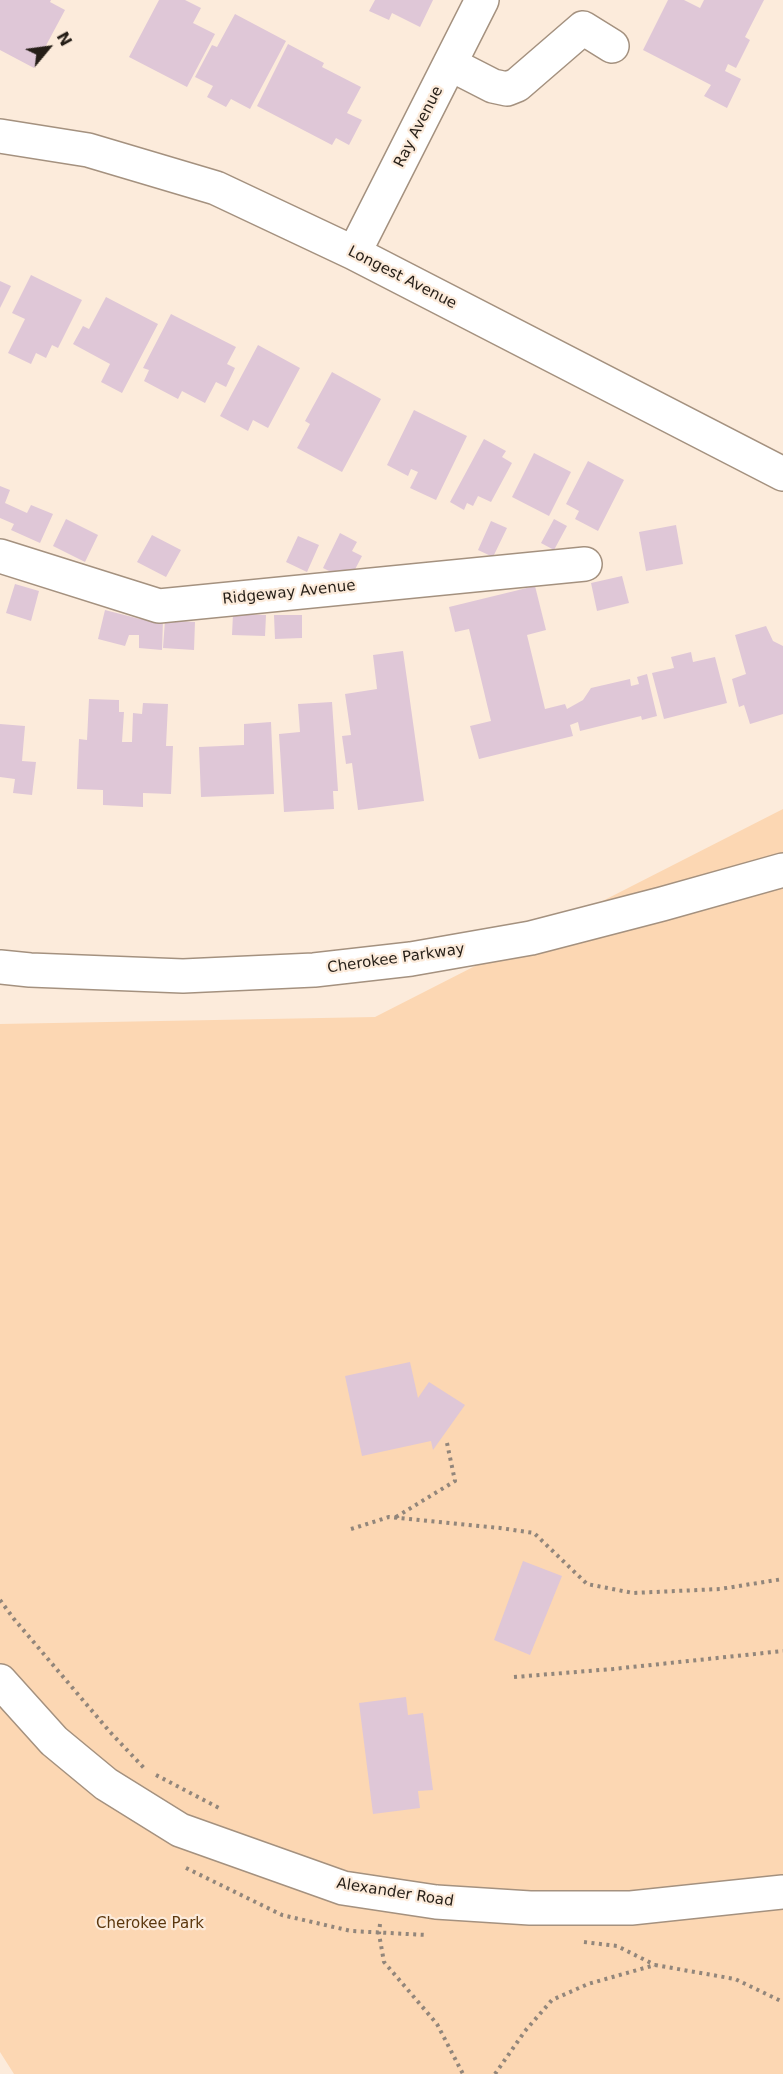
<!DOCTYPE html>
<style>
body{margin:0}
#map{position:relative;width:783px;height:2074px;overflow:hidden;background:#fcebdb;font-family:"DejaVu Sans",sans-serif}
canvas{display:block}
.north{position:absolute;left:18px;top:18px;width:60px;height:60px;-webkit-text-stroke:4px #fcebdb;paint-order:stroke;rotate:61deg;font-size:16px;font-weight:700;line-height:24px;text-align:center;color:#251e17}
.north::after{content:'';display:block;margin:auto;width:21px;height:27px;background:#251e17;clip-path:polygon(50% 0,100% 100%,50% 72%,0 100%)}
</style>
<div id="map">
<canvas width="783" height="2074"></canvas>
<div class="north">N</div>
</div>
<script>
const context = document.querySelector('canvas').getContext('2d');
context.lineJoin = 'round';
function paint(path, color) { context.fillStyle = color; context.fill(path, 'evenodd'); }
const poly = rows => new Path2D(rows.map(r => 'M' + r).join(''));
function strokePath(path, color, width, dash) { context.strokeStyle = color; context.lineWidth = width; context.lineCap = dash ? 'butt' : 'round'; context.setLineDash(dash || []); context.stroke(path); }
function drawText(font, color, halo, rows, align = 'center') {
  context.font = font + ' "DejaVu Sans",sans-serif'; context.lineWidth = 4.5; context.setLineDash([]); context.textBaseline = 'middle'; context.strokeStyle = halo; context.fillStyle = color; for (const [text, x, y, turn = 0] of rows) {
    context.save(); context.translate(x, y); context.rotate((+turn || 0) * Math.PI / 180); context.textAlign = isNaN(turn) ? turn : align; if (halo) context.strokeText(text, 0, 0); context.fillText(text, 0, 0); context.restore();
  }
}
paint(poly([
 [783,809,783,2074,14,2074,0,2052,0,1024,375,1017]
]), '#fcd7b3');
paint(poly([
 [0,0,51,0,50,2,65,10,34,68,0,50],
 [159,0,185,0,201,8,193,23,215,34,187,87,129,57],
 [375,0,433,0,420,27,392,13,389,20,369,11],
 [668,0,684,0,700,8,704,0,764,0,745,37,750,40,736,68,728,64,725,71,741,79,727,108,704,96,711,85,643,50],
 [235,14,286,41,250,109,231,99,226,107,207,97,213,86,195,77,212,45,217,47],
 [288,44,324,63,322,67,361,87,347,113,362,120,349,145,336,138,332,145,257,106],
 [31,275,82,300,58,348,52,345,46,358,36,353,31,364,8,353,25,319,12,313],
 [0,281,11,286,0,308],
 [106,297,158,324,122,393,101,382,110,364,73,344,83,326,89,329],
 [171,314,236,347,227,364,235,368,226,387,216,382,205,403,182,391,178,399,144,381,149,370,143,368],
 [258,345,300,368,268,428,253,420,248,431,220,416],
 [332,372,381,399,342,472,297,448,310,424,305,421],
 [414,410,467,436,436,500,410,488,418,472,411,469,408,476,387,465],
 [484,439,506,451,502,457,512,463,491,502,478,496,473,506,467,503,464,510,450,502],
 [534,453,571,472,549,516,512,497],
 [588,461,624,480,598,531,575,519,579,511,566,504],
 [0,486,10,490,5,503,27,513,31,505,53,514,40,543,11,530,14,524,0,518],
 [66,519,98,535,85,562,53,546],
 [554,519,567,526,554,550,541,543],
 [491,521,507,528,493,557,478,550],
 [676,525,683,564,646,571,639,532],
 [340,533,357,542,352,551,362,556,349,581,323,568],
 [152,535,181,550,166,577,137,562],
 [298,536,319,545,307,572,286,562],
 [622,576,629,603,597,611,591,583],
 [15,584,39,591,31,621,6,613],
 [535,586,546,630,527,635,545,709,565,704,567,709,583,700,591,688,630,679,631,686,639,684,637,677,647,674,657,716,642,720,641,716,580,731,578,722,570,725,573,736,479,759,470,726,491,721,469,629,455,632,449,607],
 [105,610,140,619,163,620,162,650,139,648,139,635,129,635,125,646,98,639],
 [233,614,266,615,265,636,232,635],
 [274,615,302,615,302,638,275,639],
 [165,620,195,622,194,650,163,648],
 [766,626,773,641,783,646,783,714,750,724,744,705,739,707,732,679,746,674,735,635],
 [403,651,424,801,358,810,352,763,346,764,342,736,351,735,345,694,377,689,373,655],
 [691,652,693,662,715,657,727,703,664,719,652,673,674,668,671,657],
 [89,699,119,700,119,712,124,712,122,742,132,742,133,713,142,714,143,703,168,704,166,746,173,746,171,794,143,793,143,807,103,805,103,790,77,789,79,739,87,740],
 [332,702,338,791,333,791,334,809,284,812,279,734,300,732,298,704],
 [271,722,274,794,201,797,199,747,244,745,244,724],
 [0,724,25,726,22,761,36,762,32,795,13,793,15,779,0,777],
 [410,1362,418,1398,429,1382,465,1405,433,1450,431,1441,362,1456,345,1376],
 [523,1561,562,1576,530,1655,494,1640],
 [406,1697,408,1715,423,1713,433,1790,418,1791,420,1808,373,1814,359,1703]
]), '#dfc7d7');
const minor = poly([
 [450,64,493,86,507,89,517,85,583,28,612,46],
 [0,136,88,150,216,188,354,253,783,474],
 [354,253,482,0],
 [0,556,159,606,585,564],
 [0,1681,54,1741,106,1784,180,1830,343,1888,436,1902,530,1908,631,1908,783,1892]
]);
const major = poly([
 [0,967,30,970,183,976,314,970,411,959,531,938,662,904,783,870]
]);
strokePath(minor, '#a4917f', 36);
strokePath(major, '#a4917f', 36);
strokePath(poly([
 [396,1517,455,1481,447,1443],
 [351,1529,389,1517,500,1528,534,1533,587,1584,633,1593,720,1589,783,1579],
 [0,1600,14,1619,110,1732,144,1768],
 [514,1677,613,1669,783,1651],
 [156,1775,219,1808],
 [186,1868,282,1915,351,1931,427,1935],
 [380,1924,379,1934,384,1962,437,2024,463,2074],
 [584,1942,617,1946,655,1965],
 [495,2074,525,2031,552,2000,588,1984,655,1965,735,1979,783,2002]
]), '#92867b', 4, [3, 4.5]);
strokePath(minor, '#fff', 33);
strokePath(major, '#fff', 33);
drawText('15px', '#251e17', '#fcebdb', [
 ["Ray Avenue",419,127,-63],
 ["Longest Avenue",402,278,27],
 ["Ridgeway Avenue",289,593,-6],
 ["Cherokee Parkway",396,959,-8],
 ["Alexander Road",395,1893,9]
]);
drawText('15px', '#5b370d', '#fcebdb', [
 ["Cherokee Park",150,1924]
]);
</script>
